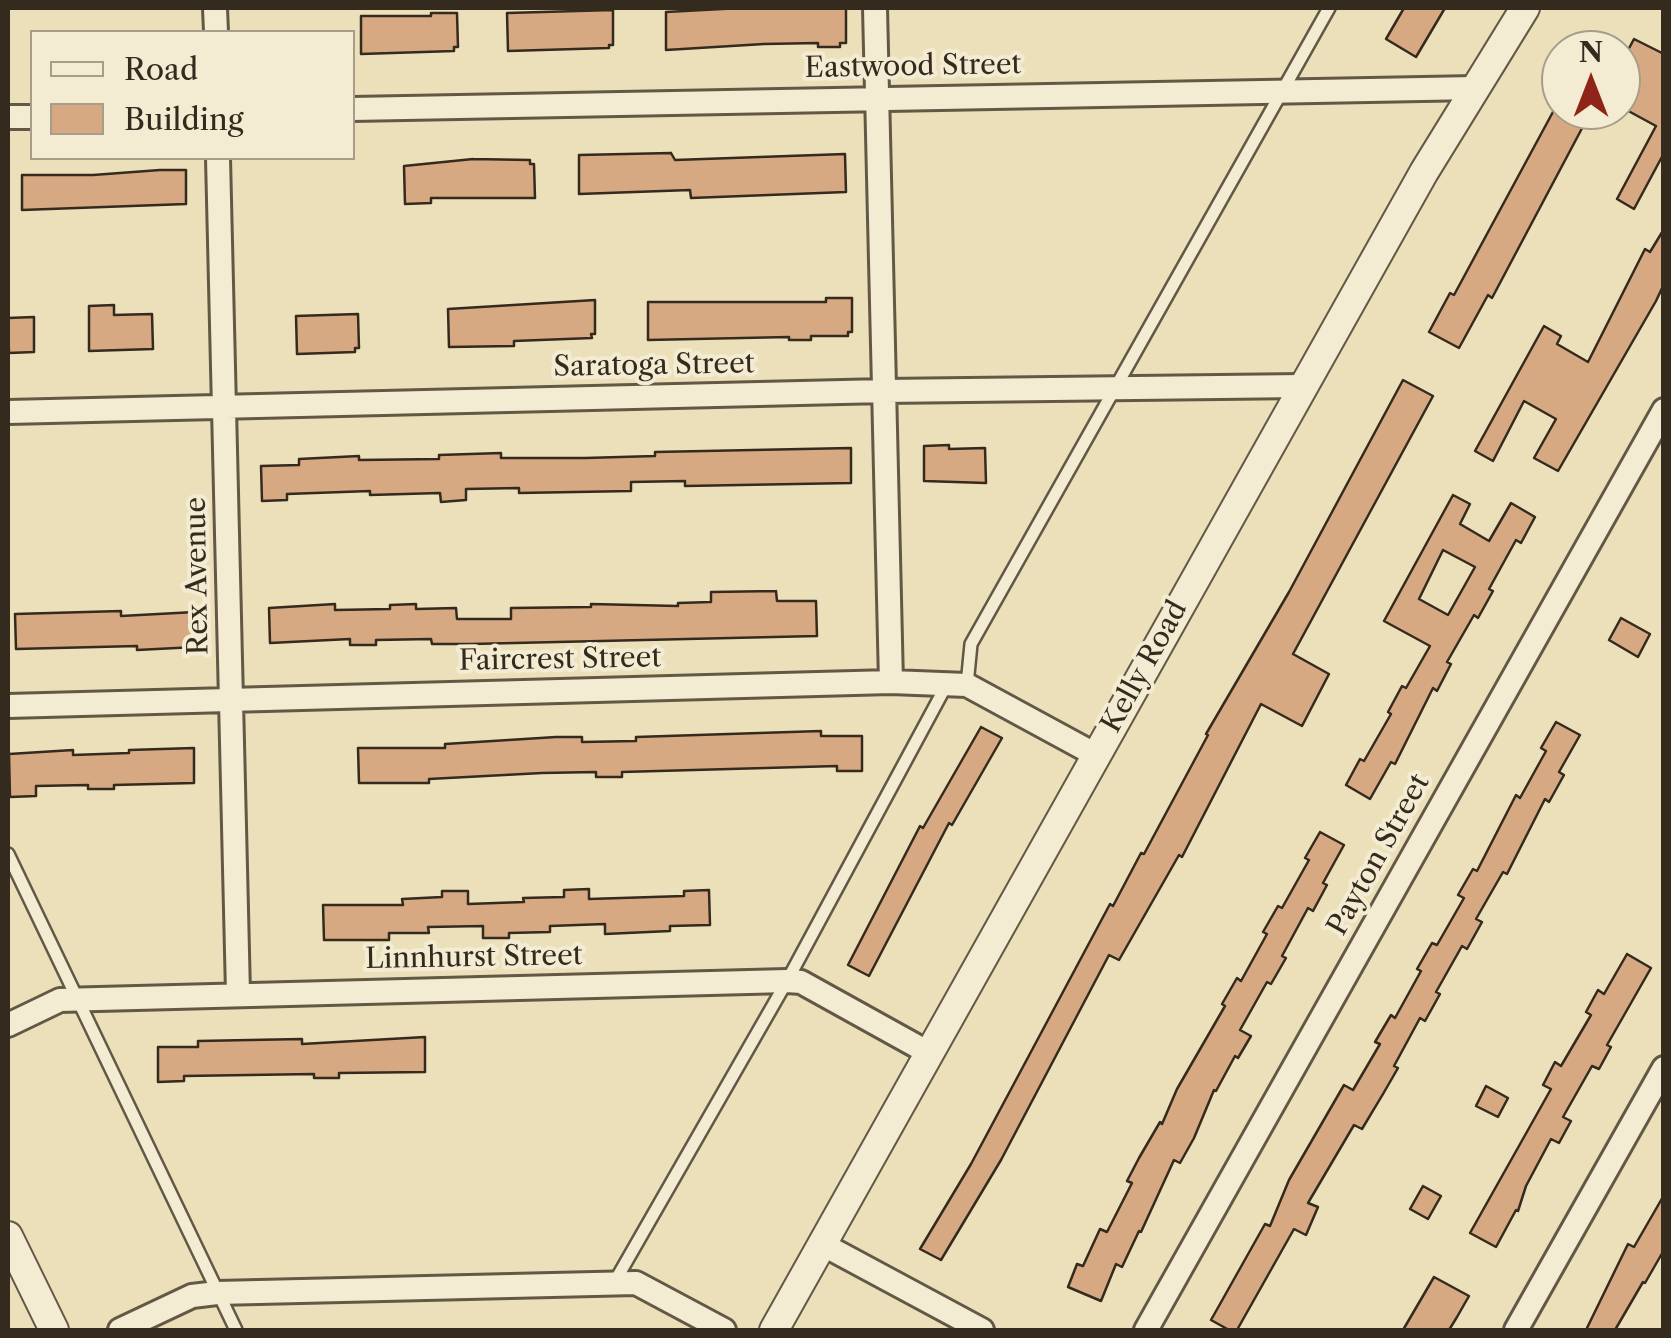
<!DOCTYPE html>
<style>
body{margin:0}
#map{position:relative;width:1671px;height:1338px;overflow:hidden;background:#ece0ba;font-family:"Libre Caslon Text",serif}
canvas{display:block}
.frame{position:absolute;inset:0;border:10px solid #342a1e;pointer-events:none}
.legend{position:absolute;left:30px;top:30px;width:325px;height:130px;box-sizing:border-box;background:#f3ebd2;border:2px solid #a79e8a;margin:0;padding:12px 18px;list-style:none;font-size:30px;color:#342a1e}
.legend li{display:flex;align-items:center;gap:20px;height:50px}
.legend b{width:50px;border:2px solid #a79e8a}
.north{position:absolute;left:1541px;top:30px;width:100px;height:100px;box-sizing:border-box;background:#f3ebd2;border:2px solid #a79e8a;border-radius:50%;rotate:0deg;font-size:28px;font-weight:700;line-height:40px;text-align:center;color:#342a1e}
.north::after{content:'';display:block;margin:auto;width:35px;height:45px;background:#8f2418;clip-path:polygon(50% 0,100% 100%,50% 72%,0 100%)}
</style>
<div id="map">
<canvas width="1671" height="1338"></canvas>
<div class="frame"></div>
<ul class="legend">
<li><b style="height:12px;background:#f3ebd2"></b>Road</li>
<li><b style="height:28px;background:#d6a983"></b>Building</li>
</ul>
<div class="north">N</div>
</div>
<script>
const context = document.querySelector('canvas').getContext('2d');
context.lineJoin = 'round';
function paint(path, color) { context.fillStyle = color; context.fill(path, 'evenodd'); }
const poly = rows => new Path2D(rows.map(r => 'M' + r).join(''));
function strokePath(path, color, width, dash) { context.strokeStyle = color; context.lineWidth = width; context.lineCap = dash ? 'butt' : 'round'; context.setLineDash(dash || []); context.stroke(path); }
function drawText(font, color, halo, rows, align = 'center') {
  context.font = font + ' "Libre Caslon Text",serif'; context.lineWidth = 8; context.setLineDash([]); context.textBaseline = 'middle'; context.strokeStyle = halo; context.fillStyle = color; for (const [text, x, y, turn = 0] of rows) {
    context.save(); context.translate(x, y); context.rotate((+turn || 0) * Math.PI / 180); context.textAlign = isNaN(turn) ? turn : align; if (halo) context.strokeText(text, 0, 0); context.fillText(text, 0, 0); context.restore();
  }
}
const building = poly([
 [741,8,846,8,846,43,840,43,840,47,818,47,818,43,764,44,666,50,666,12,741,8],
 [1404,8,1445,8,1416,57,1386,39,1404,8],
 [613,10,613,45,609,45,609,48,508,51,507,13,613,10],
 [431,13,457,13,458,47,454,47,454,51,361,54,361,16,431,16,431,13],
 [1634,39,1664,54,1664,153,1634,209,1617,199,1656,126,1621,107,1621,63,1634,39],
 [1554,110,1575,110,1588,117,1492,298,1488,295,1459,348,1429,332,1450,293,1454,295,1554,110],
 [671,153,675,160,845,154,846,192,691,198,690,190,579,194,579,155,671,153],
 [473,159,530,160,530,164,534,164,535,198,431,198,431,203,405,204,404,166,473,159],
 [160,170,186,170,186,204,22,210,22,175,93,175,160,170],
 [1664,229,1664,284,1656,301,1558,471,1534,458,1556,419,1524,401,1493,461,1475,451,1544,326,1561,336,1557,344,1588,362,1645,249,1650,252,1664,229],
 [826,298,852,298,852,332,848,332,848,336,811,336,811,340,789,340,789,337,648,340,648,302,826,302,826,298],
 [595,300,595,334,591,334,592,338,514,341,514,346,449,347,448,309,595,300],
 [114,305,114,315,152,314,153,349,89,351,89,306,114,305],
 [358,314,359,348,355,348,355,352,297,354,296,316,358,314],
 [34,317,34,352,9,353,8,318,34,317],
 [1403,380,1433,396,1293,654,1329,674,1302,726,1261,704,1182,857,1179,855,1119,960,1109,955,1001,1160,941,1260,920,1249,971,1164,1110,904,1113,906,1141,853,1144,854,1208,735,1206,734,1289,592,1403,380],
 [949,445,949,449,985,448,986,483,924,481,924,446,949,445],
 [851,448,851,483,685,486,685,481,631,482,631,491,519,493,519,488,466,489,466,500,441,502,440,493,370,495,370,491,287,494,287,500,262,501,261,466,299,465,299,459,359,456,359,460,439,459,439,455,501,453,501,458,585,458,655,456,655,452,851,448],
 [1453,495,1470,504,1460,524,1489,541,1511,503,1535,517,1521,543,1516,540,1489,589,1493,591,1478,618,1474,615,1447,662,1451,664,1437,691,1433,688,1395,764,1391,762,1370,799,1346,785,1360,759,1364,761,1391,714,1388,712,1402,686,1406,688,1430,646,1384,621,1453,495],
 [1443,550,1475,567,1448,615,1419,599,1443,550],
 [776,591,777,601,816,601,817,636,471,644,432,644,431,639,376,640,376,645,350,645,350,639,270,643,269,608,335,604,335,610,390,609,390,605,416,604,416,609,456,608,457,619,511,619,511,608,591,607,591,604,678,606,678,603,711,602,711,592,776,591],
 [121,611,121,616,195,612,196,647,137,650,137,646,16,649,15,614,121,611],
 [1621,618,1650,634,1638,657,1609,640,1621,618],
 [1556,722,1580,735,1559,772,1564,775,1549,802,1545,799,1507,874,1503,872,1476,919,1482,922,1467,949,1462,946,1436,992,1440,994,1425,1021,1420,1018,1394,1066,1398,1068,1383,1094,1362,1129,1354,1125,1308,1203,1318,1207,1306,1235,1294,1229,1237,1330,1229,1330,1211,1320,1265,1224,1270,1226,1289,1180,1344,1085,1353,1090,1380,1044,1375,1042,1391,1015,1395,1018,1421,971,1417,969,1432,943,1437,945,1464,898,1458,895,1473,869,1477,871,1516,795,1520,798,1546,751,1541,748,1556,722],
 [981,727,1002,738,952,825,949,823,869,976,848,965,920,826,923,828,981,727],
 [821,731,821,736,862,736,862,771,837,771,837,766,622,772,622,777,596,777,596,772,542,773,429,779,429,783,359,783,358,748,445,748,445,744,556,737,582,737,582,742,636,741,636,737,821,731],
 [194,748,194,783,114,785,114,789,88,789,88,785,36,786,36,796,10,797,9,754,73,750,73,755,129,753,129,750,194,748],
 [1320,832,1344,845,1323,883,1327,885,1313,911,1308,908,1282,956,1286,958,1271,984,1267,982,1240,1030,1251,1036,1238,1058,1235,1056,1216,1091,1214,1090,1194,1138,1180,1163,1174,1160,1141,1232,1139,1231,1122,1267,1116,1264,1101,1301,1068,1287,1077,1264,1083,1266,1100,1229,1107,1232,1132,1183,1127,1181,1139,1158,1160,1122,1162,1124,1177,1089,1225,1006,1222,1004,1237,978,1241,981,1267,934,1263,932,1278,906,1282,908,1309,860,1305,858,1320,832],
 [589,889,589,899,684,896,684,891,709,890,710,925,670,926,670,931,605,934,605,924,550,926,550,932,509,933,509,938,483,938,483,926,428,927,429,933,389,933,389,940,324,940,323,905,403,905,402,899,442,897,442,891,468,891,468,904,524,902,523,898,564,897,564,890,589,889],
 [1627,954,1651,968,1607,1045,1611,1047,1599,1069,1592,1066,1563,1117,1571,1121,1559,1143,1551,1139,1526,1186,1518,1211,1516,1210,1496,1247,1470,1233,1551,1089,1543,1085,1555,1062,1561,1066,1591,1015,1586,1012,1598,990,1604,994,1627,954],
 [425,1037,425,1072,339,1073,339,1078,314,1078,314,1074,184,1076,184,1081,158,1082,158,1047,198,1047,198,1041,302,1039,302,1044,425,1037],
 [1486,1086,1508,1098,1498,1117,1476,1106,1486,1086],
 [1423,1186,1441,1196,1428,1219,1410,1209,1423,1186],
 [1664,1195,1664,1250,1645,1283,1643,1282,1615,1330,1586,1330,1628,1244,1634,1247,1664,1195],
 [1434,1277,1469,1296,1457,1317,1449,1330,1403,1330,1434,1277]
]);
paint(building, '#d6a983');
strokePath(building, '#342a1e', 2.5);
const service = poly([
 [967,685,971,644,1329,8],
 [8,854,236,1330],
 [614,1283,787,981,947,684]
]);
const minor = poly([
 [215,8,216,32],
 [875,8,891,682],
 [352,109,1476,88],
 [8,117,32,117],
 [218,158,238,993],
 [8,412,884,391,1303,386],
 [8,706,891,682,967,685,1096,755],
 [8,1025,60,1000,787,981,801,982,929,1053],
 [822,1244,982,1330],
 [120,1330,192,1296,217,1293,636,1283,724,1330],
 [1146,1330,1664,410],
 [1516,1330,1664,1068]
]);
const tertiary = poly([
 [8,1236,54,1330],
 [774,1330,1424,172,1525,8]
]);
strokePath(service, '#625845', 16);
strokePath(minor, '#625845', 28);
strokePath(tertiary, '#625845', 32);
strokePath(service, '#f3ebd2', 11);
strokePath(minor, '#f3ebd2', 22);
strokePath(tertiary, '#f3ebd2', 28);
drawText('28px', '#342a1e', '#f3ebd2', [
 ["Eastwood Street",913,67,-1],
 ["Saratoga Street",654,366,-1],
 ["Rex Avenue",198,576,-91],
 ["Faircrest Street",560,660,-1],
 ["Kelly Road",1145,667,-61],
 ["Payton Street",1379,855,-61],
 ["Linnhurst Street",474,958,-1]
]);
</script>
